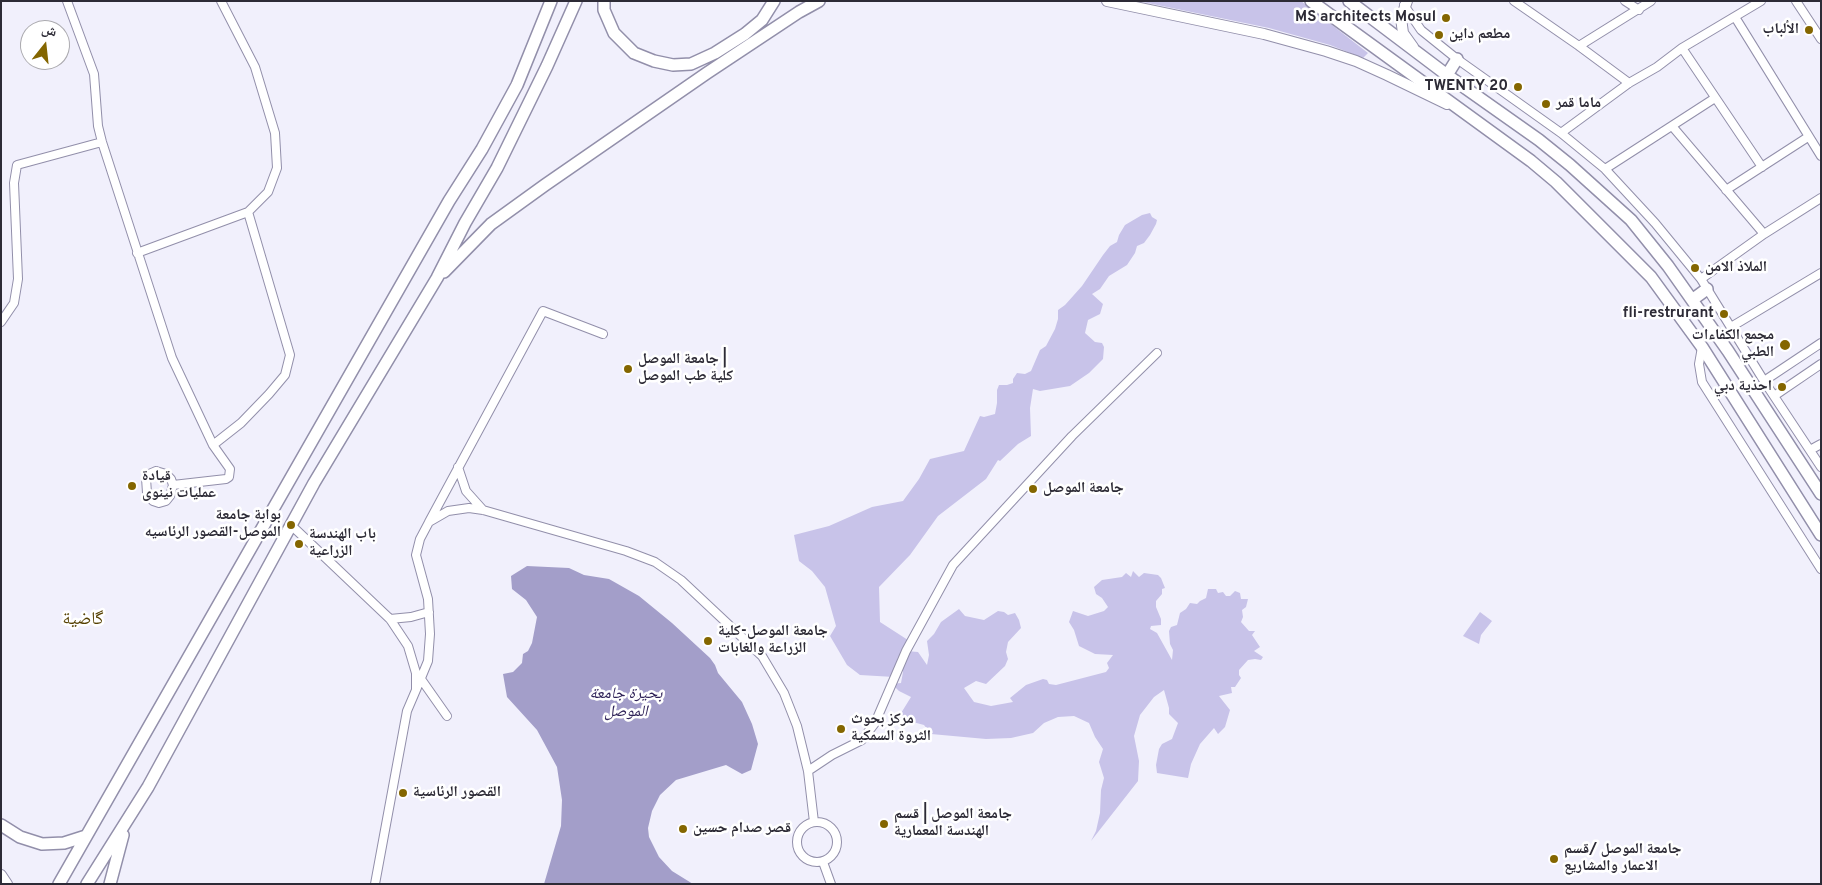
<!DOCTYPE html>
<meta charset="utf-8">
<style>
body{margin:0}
#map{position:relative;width:1822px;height:885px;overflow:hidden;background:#f1f0fc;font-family:Overpass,"Noto Naskh Arabic",sans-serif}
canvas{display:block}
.frame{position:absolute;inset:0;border:2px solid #2d2b36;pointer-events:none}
.north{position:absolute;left:20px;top:20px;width:50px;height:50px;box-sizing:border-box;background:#fff;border:1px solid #abaaaf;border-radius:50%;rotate:16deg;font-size:14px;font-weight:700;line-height:20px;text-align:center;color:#2d2b36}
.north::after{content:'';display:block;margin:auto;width:18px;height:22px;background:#846600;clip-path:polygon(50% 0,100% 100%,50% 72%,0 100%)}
</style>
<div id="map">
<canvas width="1822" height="885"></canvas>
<div class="frame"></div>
<div class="north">ش</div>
</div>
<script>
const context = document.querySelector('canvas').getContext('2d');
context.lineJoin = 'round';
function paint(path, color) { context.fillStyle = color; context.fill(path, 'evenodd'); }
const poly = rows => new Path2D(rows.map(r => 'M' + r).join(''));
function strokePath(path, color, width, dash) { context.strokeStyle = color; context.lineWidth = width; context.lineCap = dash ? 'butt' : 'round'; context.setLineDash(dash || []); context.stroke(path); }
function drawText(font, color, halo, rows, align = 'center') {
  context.font = font + ' Overpass,"Noto Naskh Arabic",sans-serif'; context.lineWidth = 5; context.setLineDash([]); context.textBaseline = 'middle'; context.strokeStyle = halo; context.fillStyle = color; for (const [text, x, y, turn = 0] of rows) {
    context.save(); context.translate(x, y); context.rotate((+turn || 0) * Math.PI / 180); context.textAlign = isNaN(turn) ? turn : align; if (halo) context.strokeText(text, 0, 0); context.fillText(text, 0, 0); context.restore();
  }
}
paint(poly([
 [1138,1,1301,1,1368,53,1363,58,1330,45,1269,28],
 [1150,213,1152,217,1157,220,1156,224,1150,235,1144,243,1137,246,1135,253,1127,265,1109,276,1100,289,1092,294,1103,304,1100,314,1088,320,1085,333,1095,342,1102,343,1104,347,1103,359,1089,373,1070,386,1040,391,1033,389,1030,408,1031,436,1018,444,1000,461,998,460,986,479,938,516,910,555,879,587,880,622,911,642,906,651,918,652,927,665,929,655,927,641,934,634,941,622,959,609,965,616,984,620,998,611,1004,612,1008,615,1015,613,1019,620,1021,628,1008,642,1006,652,1008,659,1005,666,986,684,976,681,964,688,974,702,991,706,1013,702,1010,698,1026,685,1043,679,1047,680,1049,684,1056,685,1106,672,1109,668,1107,663,1113,655,1095,654,1079,646,1074,630,1069,622,1073,611,1088,616,1104,611,1108,607,1102,598,1096,594,1094,587,1102,580,1122,577,1126,573,1131,577,1133,571,1139,577,1144,573,1158,575,1161,578,1165,588,1162,589,1162,594,1156,601,1156,607,1161,619,1161,625,1151,626,1150,629,1157,633,1172,660,1173,650,1170,644,1169,631,1171,627,1177,625,1180,613,1186,609,1190,603,1197,604,1200,601,1206,598,1208,589,1216,589,1218,593,1223,592,1226,596,1230,596,1235,591,1240,593,1241,599,1248,599,1246,607,1242,610,1243,617,1241,622,1249,631,1255,631,1252,635,1260,647,1254,651,1263,657,1261,660,1255,659,1248,660,1239,670,1239,675,1241,678,1235,687,1231,687,1232,693,1219,696,1230,710,1225,727,1218,734,1214,728,1200,744,1191,764,1188,778,1157,773,1156,765,1159,749,1162,744,1172,739,1178,723,1169,714,1169,708,1164,690,1154,697,1140,715,1134,736,1139,761,1138,781,1091,841,1096,831,1100,813,1101,790,1104,778,1099,762,1103,749,1095,737,1089,723,1074,716,1058,717,1044,723,1033,733,1011,738,986,739,931,734,924,725,898,718,911,697,899,691,892,684,901,683,903,672,902,659,904,652,898,657,894,677,860,675,847,665,830,636,836,626,825,587,812,571,799,561,794,535,829,526,872,507,903,501,919,479,930,459,964,451,980,416,984,417,995,414,997,403,997,390,999,385,1007,385,1013,383,1013,379,1017,373,1025,374,1031,371,1040,350,1046,346,1055,329,1058,319,1058,310,1065,305,1082,286,1103,255,1110,246,1117,242,1119,235,1125,225,1142,215],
 [1480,612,1492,621,1481,635,1479,644,1463,636]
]), '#c8c3e9');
paint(poly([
 [527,566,569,568,584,575,609,579,639,596,672,623,710,658,715,665,718,673,742,702,752,724,758,744,751,770,742,774,726,765,676,780,660,795,652,811,648,828,649,837,659,857,672,871,693,884,544,884,561,826,562,800,557,767,537,730,507,697,503,674,513,672,522,663,523,654,528,651,532,643,537,617,526,600,512,589,511,576]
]), '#a39ec9');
const minor = poly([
 [67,1,94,74,98,126,102,142,172,358,213,445,230,469,229,477,226,479,173,485],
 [1514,1,1579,46,1629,83],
 [1625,1,1639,10],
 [1796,1,1821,39],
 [1404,5,1421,30,1457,59,1561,133,1605,169,1655,223,1701,279,1764,381,1821,467],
 [1735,17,1821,156],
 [1579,46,1651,1],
 [1682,48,1762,167],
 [1672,126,1764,234],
 [1561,133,1629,83,1657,67,1682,48,1761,1],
 [1605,169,1715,98],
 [1726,190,1808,137],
 [137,253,248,212,268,192,277,168,275,133,255,67,221,1],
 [1701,279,1764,234,1821,198],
 [1,322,14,303,18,279,14,183,17,165,102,142],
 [1731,327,1821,273],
 [1702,347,1699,364,1702,382,1821,569],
 [1764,381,1821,343],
 [1774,396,1821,364],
 [213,445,241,423,269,394,285,375,290,355,248,212],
 [1810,450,1821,444],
 [458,467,466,491,483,510],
 [156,471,166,474,171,479,173,485,170,496,166,501,159,503,153,501,147,493,146,478,149,474,156,471],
 [429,522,543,311,603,334],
 [291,525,390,619,408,646,416,673,416,690,407,711,375,884],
 [390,619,411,617,429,612],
 [421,679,447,716],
 [416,690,428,661,430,634,428,599,416,555,420,539,429,522,448,511,469,508,483,510,626,551,655,562,681,580,762,656,784,693,797,726,808,771,814,822],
 [808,771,832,755,862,740,875,723,906,651,953,565,1072,436,1157,353],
 '797 842a20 20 0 1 1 40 0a20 20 0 1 1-40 0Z',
 [823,862,831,884]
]);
const major = poly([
 [1107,1,1264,34,1326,51,1356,61,1387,75,1447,104],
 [1407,1,1401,18,1403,33,1413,47],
 [1,875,7,884]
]);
const highway = poly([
 [604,1,604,10,614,33,634,53,654,61,673,65,691,64,715,53,745,34,762,20,774,1],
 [1311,1,1531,161,1556,182,1651,277,1702,347,1821,535],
 [1349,1,1447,75,1539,140,1570,165,1631,220,1668,266,1728,351,1821,494],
 [1447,75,1457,59],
 [444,272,491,224,545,185,707,73,799,12,819,1],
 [1692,300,1707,289],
 [1,825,20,837,42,844,64,843,86,836],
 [59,884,449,201,482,149,517,85,551,1],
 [87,884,148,787,314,483,437,278,465,223,497,168,547,66,576,1],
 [110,884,123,835]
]);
strokePath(minor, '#928faa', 10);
strokePath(major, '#928faa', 12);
strokePath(highway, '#928faa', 14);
strokePath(minor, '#fff', 8);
strokePath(major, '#fff', 10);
strokePath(highway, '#fff', 11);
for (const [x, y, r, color] of [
 [1446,18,5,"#846600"],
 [1809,30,5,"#846600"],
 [1439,35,5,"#846600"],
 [1518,87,5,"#846600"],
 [1546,104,5,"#846600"],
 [1695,268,5,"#846600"],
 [1724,314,5,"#846600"],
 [1785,345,6,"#846600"],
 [628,369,5,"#846600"],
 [1782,387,5,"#846600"],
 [132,486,5,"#846600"],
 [1033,489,5,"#846600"],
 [291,525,5,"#846600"],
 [299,544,5,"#846600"],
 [708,641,5,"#846600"],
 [841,729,5,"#846600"],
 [403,793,5,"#846600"],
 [884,824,5,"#846600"],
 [683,829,5,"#846600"],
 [1554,859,5,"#846600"]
]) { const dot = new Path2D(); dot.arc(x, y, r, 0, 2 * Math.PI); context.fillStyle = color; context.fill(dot); strokePath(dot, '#fff', 2); }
drawText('bold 15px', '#2d2b36', '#fff', [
 ["MS architects Mosul",1436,18,"right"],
 ["الألباب",1799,30,"right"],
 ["مطعم داين",1449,35],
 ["TWENTY 20",1508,87,"right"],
 ["ماما قمر",1556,104],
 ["الملاذ الامن",1705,268],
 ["fli-restrurant",1714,314,"right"],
 ["مجمع الكفاءات",1774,336,"right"],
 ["الطبي",1774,353,"right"],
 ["جامعة الموصل |",638,360],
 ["كلية طب الموصل",638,377],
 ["احذية دبي",1772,387,"right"],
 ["قيادة",142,477],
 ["عمليات نينوى",142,494],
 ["جامعة الموصل",1043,489],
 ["بوابة جامعة",281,516,"right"],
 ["الموصل-القصور الرئاسيه",281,533,"right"],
 ["باب الهندسة",309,535],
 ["الزراعية",309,552],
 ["جامعة الموصل-كلية",718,632],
 ["الزراعة والغابات",718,649],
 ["مركز بحوث",851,720],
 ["الثروة السمكية",851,737],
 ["القصور الرئاسية",413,793],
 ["جامعة الموصل | قسم",894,815],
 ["الهندسة المعمارية",894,832],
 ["قصر صدام حسين",693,829],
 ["جامعة الموصل /قسم",1564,850],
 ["الاعمار والمشاريع",1564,867]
], 'left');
drawText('italic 16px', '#2f2258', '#fff', [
 ["بحيرة جامعة",626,695],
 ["الموصل",626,713]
]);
drawText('18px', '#554000', '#fff', [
 ["گاضية",83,620]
]);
</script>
